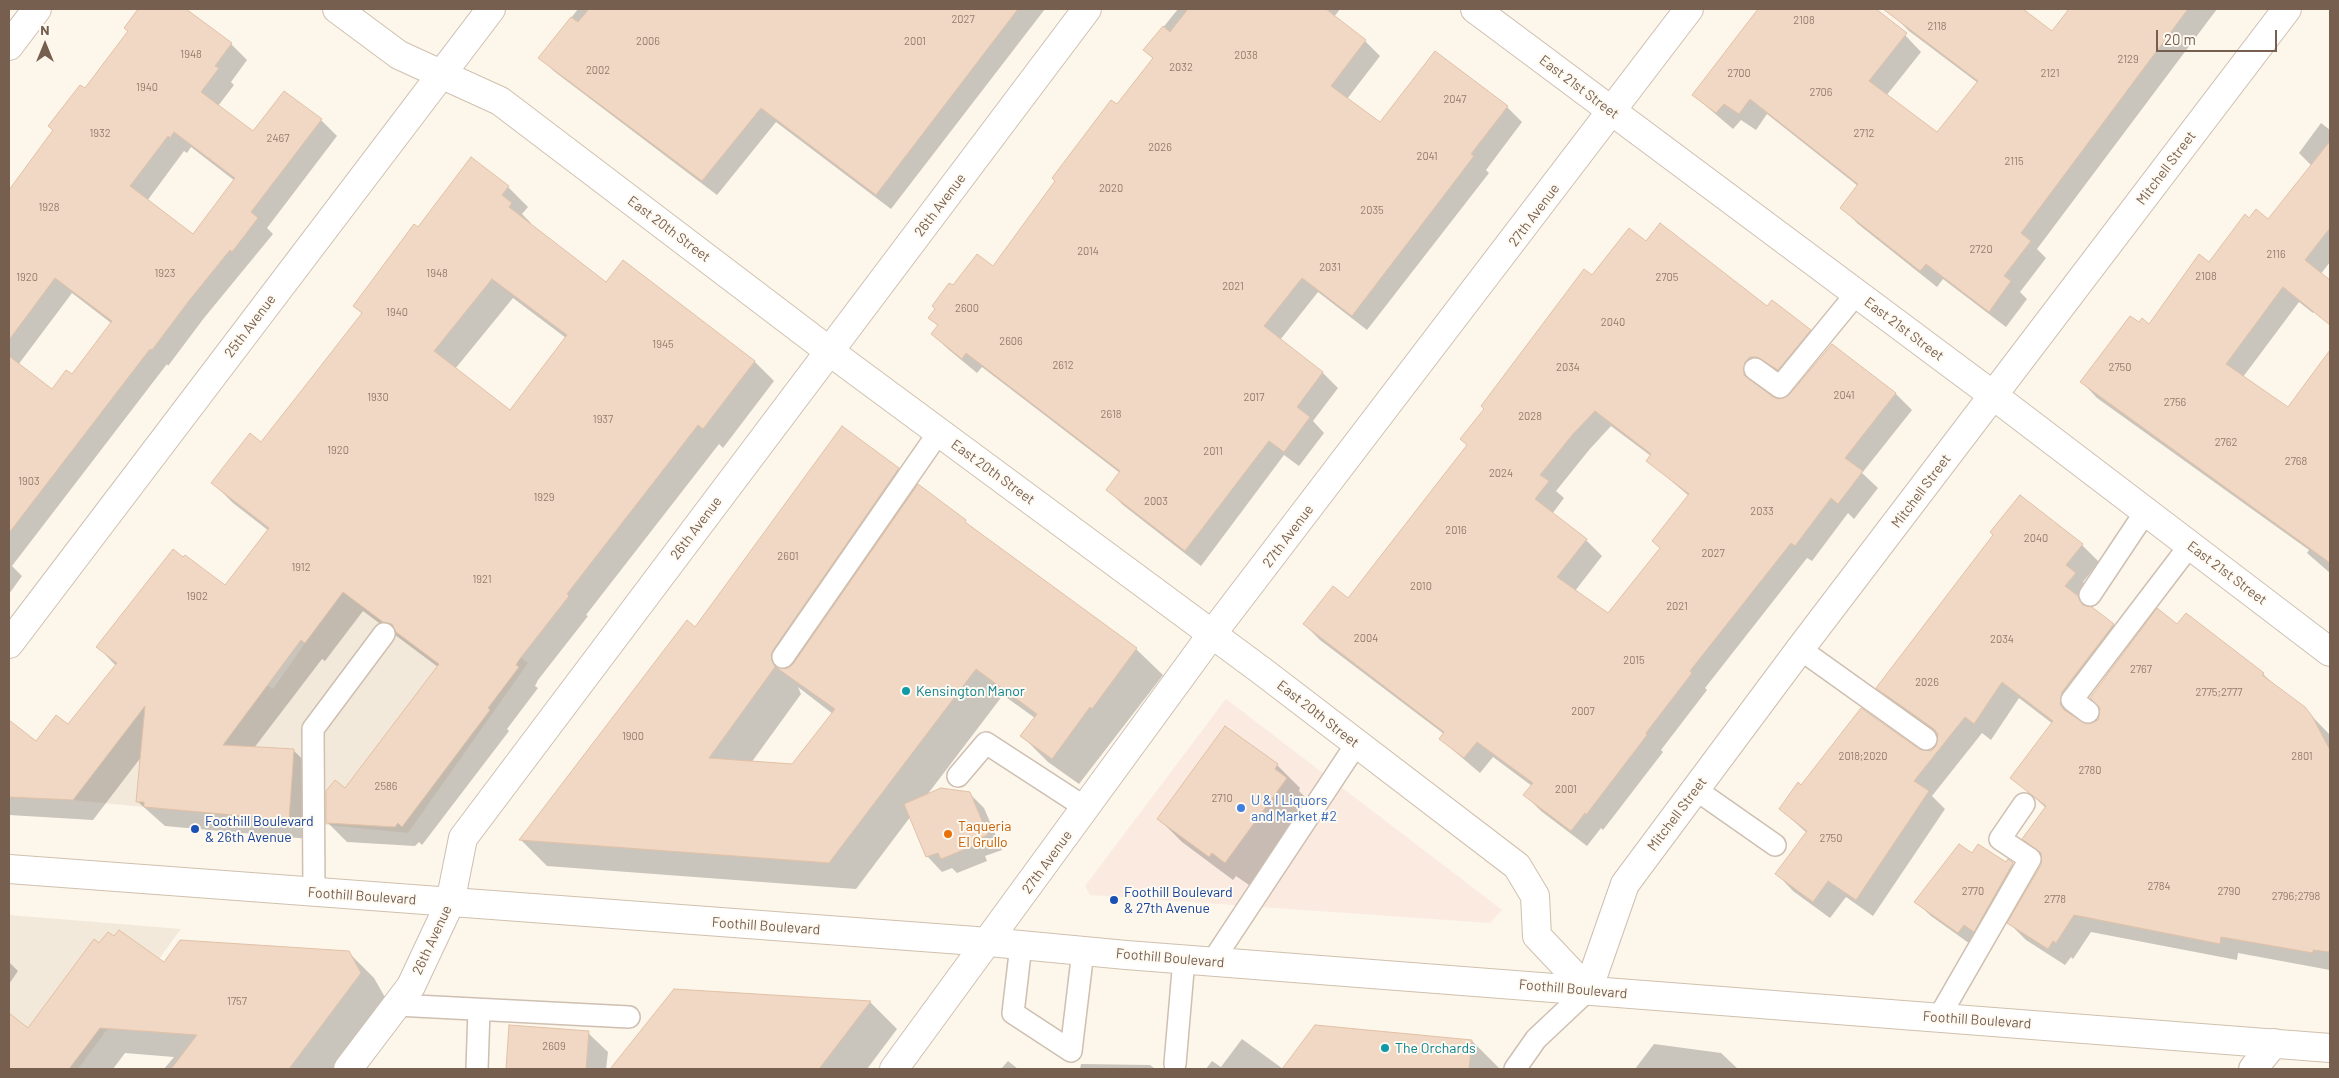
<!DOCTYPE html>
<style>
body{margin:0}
#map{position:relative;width:2339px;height:1078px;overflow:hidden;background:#fcf6eb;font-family:Barlow,sans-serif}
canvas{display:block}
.frame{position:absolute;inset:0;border:10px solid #765f4f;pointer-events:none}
.north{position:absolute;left:20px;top:20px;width:50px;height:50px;-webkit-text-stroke:4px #fefaf2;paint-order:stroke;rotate:0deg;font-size:14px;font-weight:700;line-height:20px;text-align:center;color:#765f4f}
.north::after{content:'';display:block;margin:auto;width:18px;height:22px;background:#765f4f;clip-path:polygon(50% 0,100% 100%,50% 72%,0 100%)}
.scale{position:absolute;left:2156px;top:30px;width:121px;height:22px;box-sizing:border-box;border:2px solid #765f4f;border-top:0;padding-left:6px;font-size:15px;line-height:18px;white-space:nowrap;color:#765f4f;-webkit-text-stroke:4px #fefaf2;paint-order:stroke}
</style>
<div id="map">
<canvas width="2339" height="1078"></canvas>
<div class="frame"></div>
<div class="north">N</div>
<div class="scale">20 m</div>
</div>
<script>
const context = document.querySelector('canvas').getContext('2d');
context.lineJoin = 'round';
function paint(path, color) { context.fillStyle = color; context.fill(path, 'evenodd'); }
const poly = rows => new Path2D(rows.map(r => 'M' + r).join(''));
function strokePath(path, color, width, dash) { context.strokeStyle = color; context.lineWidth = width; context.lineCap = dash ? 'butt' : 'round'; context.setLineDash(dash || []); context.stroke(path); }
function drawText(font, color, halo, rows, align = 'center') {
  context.font = font + ' Barlow,sans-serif'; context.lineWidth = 4; context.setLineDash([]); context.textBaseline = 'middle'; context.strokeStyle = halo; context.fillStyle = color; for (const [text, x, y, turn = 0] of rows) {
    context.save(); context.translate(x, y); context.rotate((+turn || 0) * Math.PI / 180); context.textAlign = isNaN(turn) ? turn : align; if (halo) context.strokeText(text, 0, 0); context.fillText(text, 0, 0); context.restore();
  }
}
paint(poly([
 [375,550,393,561,528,663,408,833,73,800,197,636,273,689,305,643],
 [9,915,181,929,78,1069,9,1069]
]), '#f3e9da');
paint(poly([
 [1226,699,1502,910,1490,923,1090,895,1085,886]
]), '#fbeae0');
paint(poly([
 [140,9,184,9,231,44,247,60,231,82,234,85,218,106,253,132,284,92,321,120,337,136,267,228,273,234,204,318,168,366,167,364,12,566,22,576,9,594,9,192,129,31,126,27],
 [191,147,235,181,193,236,147,201,184,151,187,153],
 [72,293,111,323,72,376,52,391,18,365],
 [578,9,1045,9,891,209,776,122,717,195,555,72,540,58],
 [1178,9,1340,9,1334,17,1365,41,1380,56,1347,99,1380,124,1507,107,1522,122,1486,170,1489,173,1367,330,1318,292,1280,340,1323,373,1338,388,1313,421,1324,433,1299,466,1284,455,1201,566,1123,505,1108,490,1120,473,982,367,977,373,948,349,932,334,938,326,930,317,953,287,993,268,1154,59,1145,50],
 [1769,9,1870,9,1905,35,1921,52,1886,96,1937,134,1978,83,1909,31,1893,15,1898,9,2023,9,2052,33,2070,9,2217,9,2037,249,2046,258,2020,292,2027,299,2006,327,1943,279,1937,287,1858,224,1842,208,1858,186,1767,114,1756,130,1741,120,1733,129,1693,95],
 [2321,123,2330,130,2330,262,2320,275,2330,285,2330,289,2313,313,2299,302,2243,377,2288,409,2330,352,2330,573,2307,553,2309,550,2097,398,2082,382,2140,324,2149,325,2249,219,2269,221,2312,166,2299,153],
 [472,159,508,187,528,207,522,214,531,223,530,225,606,284,755,362,774,381,723,448,719,444,586,615,588,616,538,680,535,686,538,688,507,729,509,731,422,845,419,842,415,846,347,842,327,822,345,789,438,667,363,611,325,661,322,659,254,748,294,751,314,770,309,839,165,826,137,801,142,756,93,820,9,815,9,740,18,728,37,742,68,726,116,666,98,647,226,587,269,531,233,503,213,483,261,443,363,314,354,306,418,229],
 [513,298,566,338,510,411,455,369],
 [1646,243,1810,331,1826,347,1794,385,1760,378,1760,389,1772,398,1779,401,1790,396,1833,346,1896,394,1912,410,1862,473,1878,488,1854,519,1848,513,1812,561,1807,558,1705,688,1707,690,1661,750,1663,752,1603,830,1601,828,1587,846,1541,811,1525,795,1532,786,1493,757,1480,773,1440,739,1444,734,1320,640,1304,624,1348,600,1468,446,1592,277],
 [1611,426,1651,456,1648,461,1689,496,1661,549,1608,615,1575,591,1602,556,1586,540,1552,514,1564,498,1556,491,1589,450],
 [898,469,917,488,918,486,975,531,1136,649,1163,675,1079,784,1048,762,1022,736,1035,718,1003,695,927,795,969,793,984,808,1002,850,985,856,987,861,957,873,952,868,942,872,928,857,911,816,856,889,547,866,521,840,695,628],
 [798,687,833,714,793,765,751,763,801,694],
 [2082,545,2099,562,2083,582,2092,591,2082,602,2114,625,2131,642,2079,710,2077,720,2086,726,2099,721,2186,615,2263,674,2279,689,2304,708,2329,734,2330,970,2238,953,2237,960,2091,932,2073,959,2071,957,2065,965,2026,940,2009,923,2042,865,2042,857,2024,839,2046,808,2012,777,2053,724,2019,698,1991,740,1982,733,1932,796,1945,809,1873,916,1846,897,1830,918,1793,891,1777,874,1807,833,1780,809,1802,787,1919,751,1931,752,1937,747,1938,736,1895,705,1878,688],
 [1277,765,1300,788,1299,791,1310,802,1249,885,1236,876,1233,880,1182,842,1159,819],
 [1972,855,2006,864,2008,861,2027,878,1973,946,1931,916,1916,902],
 [100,945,164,963,349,953,374,978,386,999,333,1069,164,1069,174,1057,125,1053,113,1069,9,1069,9,1041,21,1024,28,1030],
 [9,962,18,971,9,984],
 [675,990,870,1002,897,1029,867,1069,612,1069],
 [510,1027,588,1033,608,1052,606,1069,507,1069],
 [1316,1027,1472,1041,1500,1069,1284,1069],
 [1242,1039,1283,1069,1206,1069,1212,1061,1221,1067],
 [1654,1044,1721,1053,1738,1069,1635,1069],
 [1008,1061,1018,1069,1001,1069],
 [1081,1064,1150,1065,1155,1069,1080,1069]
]), '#0003');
const building = poly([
 [138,9,186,9,232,43,215,66,219,68,201,92,253,131,284,91,322,119,251,212,258,218,232,252,230,250,188,302,152,350,150,349,9,533,9,356,52,389,66,370,72,374,112,321,55,278,9,340,9,190,53,130,48,126,80,85,85,88,128,31,124,28,138,9],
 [174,132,235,178,193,234,130,186,168,136,170,138,174,132],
 [589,9,1018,9,876,195,761,108,702,181,538,58,571,17,578,22,589,9],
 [1188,9,1326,9,1366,40,1331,86,1380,122,1435,51,1508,106,1471,154,1474,156,1352,316,1302,278,1264,326,1323,372,1297,407,1310,417,1284,452,1269,441,1185,551,1106,490,1120,471,966,353,962,359,931,334,938,325,928,318,935,309,932,306,949,283,953,285,977,254,993,266,1055,181,1052,178,1111,100,1117,104,1153,58,1143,50,1163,26,1170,32,1188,9],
 [1758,9,1876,9,1907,33,1869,81,1937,132,1978,81,1883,9,2023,9,2052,31,2069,9,2188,9,2021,233,2031,241,2004,276,2011,281,1989,312,1926,264,1920,271,1840,208,1858,184,1750,99,1739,114,1724,104,1716,113,1692,95,1758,9],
 [2330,141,2330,228,2305,260,2330,280,2330,325,2283,287,2226,364,2288,407,2330,350,2330,563,2080,382,2130,316,2139,322,2142,318,2149,324,2199,254,2209,262,2245,214,2249,218,2256,209,2268,219,2330,141],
 [471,157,509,186,502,195,512,203,509,207,606,282,623,260,755,361,703,429,698,425,567,594,569,596,519,660,516,665,519,667,488,708,490,710,402,827,398,823,395,827,326,823,326,791,335,780,345,788,439,664,396,632,392,624,383,622,343,592,305,643,301,640,223,745,294,749,289,820,144,807,144,802,136,802,145,706,73,800,9,797,9,720,36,741,56,715,68,724,117,663,96,647,173,549,183,557,185,555,225,585,269,528,211,483,250,433,261,442,309,381,362,313,353,306,414,224,418,227,471,157],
 [492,279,567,335,510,410,434,351,492,279],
 [1660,223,1767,306,1772,300,1811,330,1778,370,1757,357,1750,357,1745,362,1744,375,1773,397,1779,399,1789,395,1832,344,1896,393,1845,458,1863,471,1838,504,1831,498,1795,546,1791,543,1690,671,1692,673,1646,733,1647,735,1586,815,1585,813,1571,831,1523,795,1533,783,1477,742,1464,758,1439,739,1444,732,1303,624,1333,586,1348,598,1467,445,1460,439,1484,409,1481,406,1584,269,1592,275,1629,228,1646,241,1660,223],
 [1595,411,1651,454,1646,461,1689,494,1652,541,1660,548,1608,613,1557,577,1587,539,1535,499,1549,481,1540,475,1573,434,1595,411],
 [842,426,899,468,773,650,771,656,775,667,709,758,792,764,835,709,777,668,788,668,793,664,918,484,966,520,965,522,1137,648,1092,709,1090,707,1052,759,1020,736,1037,714,976,669,829,863,519,840,687,620,695,627,842,426],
 [2020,495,2083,544,2066,565,2076,573,2065,586,2078,596,2083,605,2092,607,2114,624,2062,692,2060,704,2064,710,2086,724,2098,720,2100,708,2090,698,2157,608,2177,624,2186,613,2264,673,2262,675,2305,707,2312,716,2330,750,2330,952,2313,950,2313,953,2221,937,2220,944,2074,915,2056,943,2053,941,2048,949,2007,923,2041,865,2041,853,2022,839,2046,806,2010,778,2053,721,2002,682,1974,724,1965,717,1914,781,1929,791,1856,900,1828,881,1813,902,1775,874,1807,831,1779,809,1798,782,1801,785,1861,708,1919,749,1931,751,1936,746,1938,734,1934,729,1876,688,1993,535,1990,532,2020,495],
 [1225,726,1278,764,1275,769,1287,778,1225,863,1212,853,1209,857,1157,819,1225,726],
 [941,788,970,792,988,835,971,841,973,846,941,859,938,853,926,857,904,804,941,788],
 [1959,844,1972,853,1978,844,2006,862,2008,859,2013,863,1974,932,1964,925,1958,933,1914,902,1959,844],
 [119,930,164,962,180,940,349,951,361,973,289,1069,171,1069,197,1035,100,1028,69,1069,9,1069,9,1013,28,1028,94,939,99,943,108,932,114,936,119,930],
 [674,989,871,1001,819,1069,610,1069,674,989],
 [509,1025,589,1031,586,1069,506,1069,509,1025],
 [1315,1025,1472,1040,1469,1069,1282,1069,1315,1025]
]);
paint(building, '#f0d8c4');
strokePath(building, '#e2c0a5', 1);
const lane = poly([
 [1755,369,1780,387,1856,294],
 [2090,595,2146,511],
 [1800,649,1926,739],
 [783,657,939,432],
 [2088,712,2072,700,2190,545],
 [958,776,986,743,1086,808],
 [1695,789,1775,845],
 [314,892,313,729,384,634],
 [1021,945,1013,1013,1071,1051,1083,951],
 [1212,962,1357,743],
 [396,1005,629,1017],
 [1939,1017,2030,859,2000,839,2024,804],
 [1175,1064,1184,959],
 [477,1069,479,1010],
 [1515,1069,1536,1039,1588,990]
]);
const street = poly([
 [1475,9,1994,396,2330,652],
 [9,46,37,9],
 [9,644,491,9],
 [1588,990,1625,884,1800,649,2287,9],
 [348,1069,411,986,450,903,463,838,1087,9],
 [894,1069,1212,634,1689,9],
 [2253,1069,2274,1043]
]);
const secondary = poly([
 [337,9,399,55,500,101,829,351,1262,671,1517,866,1535,896,1537,936,1588,990],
 [9,869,989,942,1126,955,2330,1048]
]);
strokePath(lane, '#cebfb1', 24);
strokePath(street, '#cebfb1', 30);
strokePath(secondary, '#d0c0ae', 30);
strokePath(lane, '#fff', 21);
strokePath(street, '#fff', 28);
strokePath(secondary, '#fff', 28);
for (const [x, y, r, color] of [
 [906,691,5,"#0f9aa8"],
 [1241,808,5,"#3f7fe0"],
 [195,829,5,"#1a4fb4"],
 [948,834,5,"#e8710a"],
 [1114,900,5,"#1a4fb4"],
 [1385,1048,5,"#0f9aa8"]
]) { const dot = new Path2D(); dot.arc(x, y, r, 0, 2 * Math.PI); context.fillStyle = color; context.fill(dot); strokePath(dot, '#fefaf2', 2); }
drawText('11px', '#947d6c', null, [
 ["2027",963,19],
 ["2108",1804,20],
 ["2118",1937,26],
 ["2006",648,41],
 ["2001",915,41],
 ["1948",191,54],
 ["2038",1246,55],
 ["2129",2128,59],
 ["2032",1181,67],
 ["2002",598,70],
 ["2700",1739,73],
 ["2121",2050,73],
 ["1940",147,87],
 ["2706",1821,92],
 ["2047",1455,99],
 ["1932",100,133],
 ["2712",1864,133],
 ["2467",278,138],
 ["2026",1160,147],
 ["2041",1427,156],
 ["2115",2014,161],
 ["2020",1111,188],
 ["1928",49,207],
 ["2035",1372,210],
 ["2720",1981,249],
 ["2014",1088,251],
 ["2116",2276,254],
 ["2031",1330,267],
 ["1923",165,273],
 ["1948",437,273],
 ["2108",2206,276],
 ["1920",27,277],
 ["2705",1667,277],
 ["2021",1233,286],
 ["2600",967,308],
 ["1940",397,312],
 ["2040",1613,322],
 ["2606",1011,341],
 ["1945",663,344],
 ["2612",1063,365],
 ["2034",1568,367],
 ["2750",2120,367],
 ["2041",1844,395],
 ["1930",378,397],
 ["2017",1254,397],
 ["2756",2175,402],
 ["2618",1111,414],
 ["2028",1530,416],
 ["1937",603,419],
 ["2762",2226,442],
 ["1920",338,450],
 ["2011",1213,451],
 ["2768",2296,461],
 ["2024",1501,473],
 ["1903",29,481],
 ["1929",544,497],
 ["2003",1156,501],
 ["2033",1762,511],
 ["2016",1456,530],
 ["2040",2036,538],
 ["2027",1713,553],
 ["2601",788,556],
 ["1912",301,567],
 ["1921",482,579],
 ["2010",1421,586],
 ["1902",197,596],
 ["2021",1677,606],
 ["2004",1366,638],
 ["2034",2002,639],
 ["2015",1634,660],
 ["2767",2141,669],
 ["2026",1927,682],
 ["2775;2777",2219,692],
 ["2007",1583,711],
 ["1900",633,736],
 ["2018;2020",1863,756],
 ["2801",2302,756],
 ["2780",2090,770],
 ["2586",386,786],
 ["2001",1566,789],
 ["2710",1222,798],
 ["2750",1831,838],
 ["2784",2159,886],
 ["2770",1973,891],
 ["2790",2229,891],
 ["2796;2798",2296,896],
 ["2778",2055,899],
 ["1757",237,1001],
 ["2609",554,1046]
]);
drawText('14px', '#765f4f', '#fefaf2', [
 ["East 21st Street",1579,87,37],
 ["Mitchell Street",2166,168,-53],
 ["26th Avenue",940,205,-53],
 ["27th Avenue",1534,215,-53],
 ["East 20th Street",669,229,37],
 ["25th Avenue",250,326,-53],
 ["East 21st Street",1904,329,37],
 ["East 20th Street",993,472,36],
 ["Mitchell Street",1921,491,-53],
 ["26th Avenue",696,528,-53],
 ["27th Avenue",1288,536,-53],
 ["East 21st Street",2227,573,37],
 ["East 20th Street",1318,714,38],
 ["Mitchell Street",1677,814,-53],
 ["27th Avenue",1047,862,-54],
 ["Foothill Boulevard",362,896,4],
 ["Foothill Boulevard",766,926,4],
 ["26th Avenue",432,940,-65],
 ["Foothill Boulevard",1170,958,5],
 ["Foothill Boulevard",1573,989,5],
 ["Foothill Boulevard",1977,1020,4]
]);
drawText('14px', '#0d838f', '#fefaf2', [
 ["Kensington Manor",916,691],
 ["The Orchards",1395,1048]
], 'left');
drawText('14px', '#366cbe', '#fefaf2', [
 ["U & I Liquors",1251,800],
 ["and Market #2",1251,816]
], 'left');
drawText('14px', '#164399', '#fefaf2', [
 ["Foothill Boulevard",205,821],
 ["& 26th Avenue",205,837],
 ["Foothill Boulevard",1124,892],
 ["& 27th Avenue",1124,908]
], 'left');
drawText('14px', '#c56008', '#fefaf2', [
 ["Taqueria",958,826],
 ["El Grullo",958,842]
], 'left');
</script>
